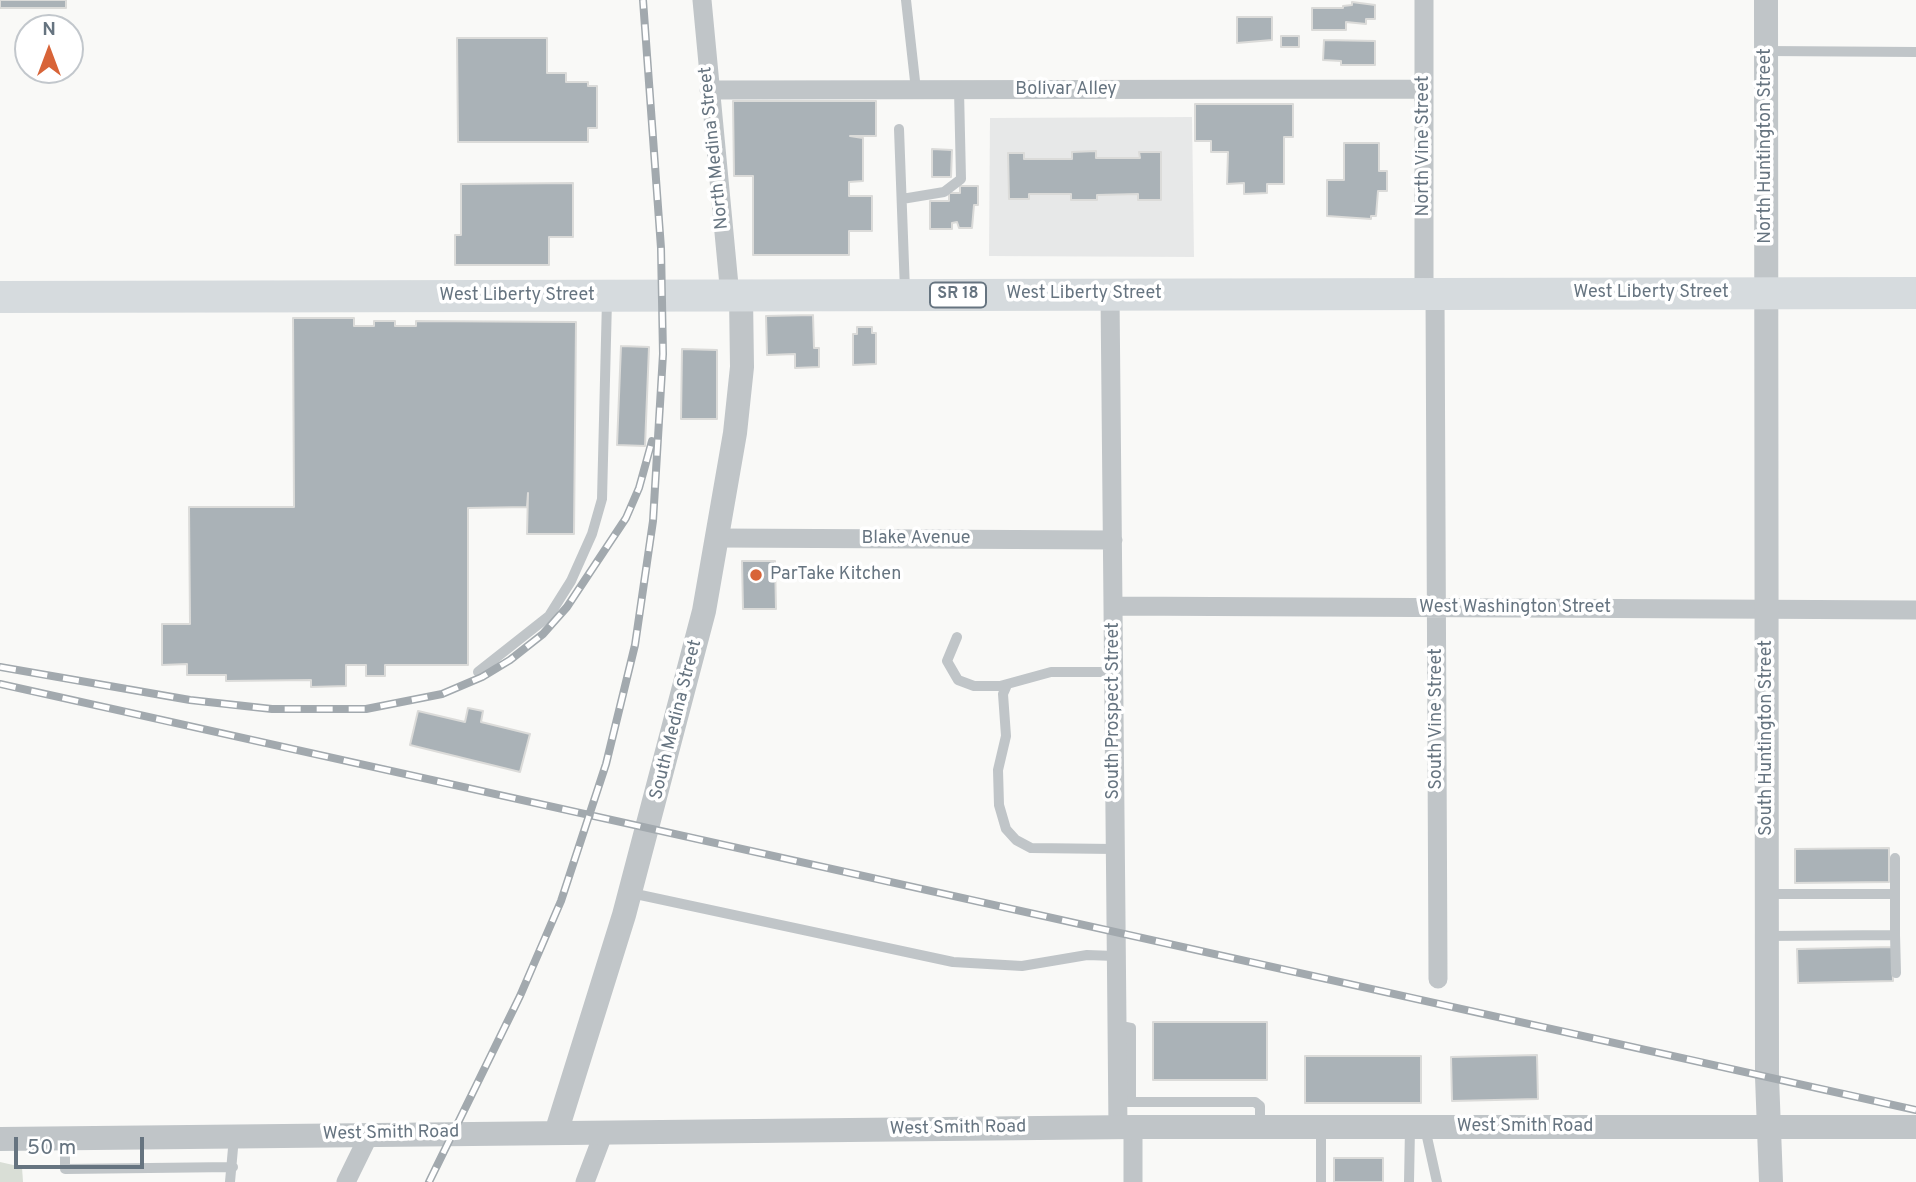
<!DOCTYPE html>
<style>
body{margin:0}
#map{position:relative;width:1916px;height:1182px;overflow:hidden;background:#f9f9f7;font-family:Overpass,sans-serif}
canvas{display:block}
.north{position:absolute;left:14px;top:14px;width:70px;height:70px;box-sizing:border-box;background:#fff;border:2px solid #c2c7cc;border-radius:50%;rotate:0deg;font-size:19px;font-weight:700;line-height:28px;text-align:center;color:#667480}
.north::after{content:'';display:block;margin:auto;width:24px;height:32px;background:#d86438;clip-path:polygon(50% 0,100% 100%,50% 72%,0 100%)}
.scale{position:absolute;left:14px;top:1137px;width:130px;height:32px;box-sizing:border-box;border:4px solid #667480;border-top:0;padding-left:9px;font-size:21px;line-height:24px;white-space:nowrap;color:#667480;-webkit-text-stroke:5px #fff;paint-order:stroke}
</style>
<div id="map">
<canvas width="1916" height="1182"></canvas>
<div class="north">N</div>
<div class="scale">50 m</div>
</div>
<script>
const context = document.querySelector('canvas').getContext('2d');
context.lineJoin = 'round';
function paint(path, color) { context.fillStyle = color; context.fill(path, 'evenodd'); }
const poly = rows => new Path2D(rows.map(r => 'M' + r).join(''));
function strokePath(path, color, width, dash) { context.strokeStyle = color; context.lineWidth = width; context.lineCap = dash ? 'butt' : 'round'; context.setLineDash(dash || []); context.stroke(path); }
function drawText(font, color, halo, rows, align = 'center') {
  context.font = font + ' Overpass,sans-serif'; context.lineWidth = 7; context.setLineDash([]); context.textBaseline = 'middle'; context.strokeStyle = halo; context.fillStyle = color; for (const [text, x, y, turn = 0] of rows) {
    context.save(); context.translate(x, y); context.rotate((+turn || 0) * Math.PI / 180); context.textAlign = isNaN(turn) ? turn : align; if (halo) context.strokeText(text, 0, 0); context.fillText(text, 0, 0); context.restore();
  }
}
paint(poly([
 [1192,117,1194,257,989,256,990,118]
]), '#e7e8e8');
paint(poly([
 [0,1162,22,1167,23,1182,0,1182]
]), '#d9ded6');
const building = poly([
 [0,0,66,0,66,8,0,8,0,0],
 [1352,2,1375,5,1375,19,1366,19,1366,24,1346,22,1346,30,1312,30,1312,8,1343,8,1343,6,1352,5,1352,2],
 [1237,17,1272,17,1272,40,1237,43,1237,17],
 [1281,36,1299,36,1299,47,1281,47,1281,36],
 [457,38,547,38,547,73,566,73,566,82,588,82,588,86,597,86,597,128,588,128,588,142,458,142,457,38],
 [1324,40,1375,41,1375,65,1341,65,1341,61,1323,60,1324,40],
 [733,101,876,101,876,136,850,136,863,138,863,181,849,182,849,196,872,196,872,231,849,231,849,255,753,255,753,176,734,176,733,101],
 [1195,104,1293,104,1293,137,1284,137,1284,184,1267,184,1267,193,1244,194,1244,183,1227,184,1228,152,1211,152,1211,141,1195,141,1195,104],
 [1344,143,1379,143,1379,171,1387,171,1387,191,1378,191,1376,216,1371,216,1371,219,1327,216,1327,180,1344,180,1344,143],
 [932,149,952,150,951,177,932,177,932,149],
 [1096,151,1096,158,1140,158,1139,152,1161,152,1161,200,1138,200,1138,194,1097,195,1097,200,1071,200,1071,194,1029,194,1029,199,1009,199,1008,153,1024,153,1024,159,1072,159,1072,152,1096,151],
 [573,183,573,237,549,237,549,265,455,265,455,235,461,235,461,184,573,183],
 [960,186,978,186,978,205,974,205,972,228,959,228,957,222,952,223,952,229,930,229,930,201,949,201,949,193,960,193,960,186],
 [813,315,814,348,819,348,819,367,795,368,795,354,767,355,766,316,813,315],
 [293,318,354,318,354,326,374,326,374,321,395,321,395,326,416,326,416,321,576,322,574,534,527,534,528,493,527,507,468,508,468,665,385,665,385,676,366,676,366,665,346,665,346,686,311,687,311,680,226,681,226,675,187,675,187,664,162,665,162,624,190,624,189,507,294,507,293,318],
 [857,327,872,327,872,333,876,333,876,364,853,365,853,334,857,334,857,327],
 [621,346,649,347,645,446,617,445,621,346],
 [682,349,717,350,717,419,681,419,682,349],
 [742,561,775,561,776,609,743,609,742,561],
 [468,708,483,711,481,722,530,734,520,772,410,745,418,711,465,722,468,708],
 [1889,848,1889,882,1795,883,1795,849,1889,848],
 [1892,947,1893,981,1798,983,1797,949,1892,947],
 [1153,1022,1267,1022,1267,1080,1153,1080,1153,1022],
 [1537,1055,1538,1099,1452,1101,1451,1057,1537,1055],
 [1305,1056,1421,1056,1421,1103,1305,1103,1305,1056],
 [1334,1158,1383,1158,1383,1182,1334,1182,1334,1158]
]);
paint(building, '#aab2b7');
strokePath(building, '#dbdbd9', 2);
strokePath(poly([
 [906,0,916,90],
 [1767,51,1916,52],
 [899,129,905,291],
 [902,199,944,192,961,179,959,90],
 [957,637,947,661,958,680,974,686,1000,686,1051,672,1114,672],
 [478,672,549,616,571,581,592,534,602,499,607,300],
 [1007,685,1003,694,1006,736,998,770,999,805,1006,829,1016,840,1031,848,1114,849],
 [631,893,953,962,1022,966,1087,955,1115,956],
 [1895,894,1895,858],
 [1895,935,1896,973],
 [1767,936,1895,935,1895,894,1768,894],
 [1116,1025,1131,1028,1131,1102],
 [1118,1102,1255,1102,1260,1106,1260,1127],
 [1321,1127,1321,1182],
 [1425,1128,1437,1182],
 [65,1139,65,1169,233,1167],
 [230,1182,234,1137],
 [1409,1182,1410,1128]
]), '#c0c5c8', 10);
strokePath(poly([
 [702,0,730,296],
 [709,90,1424,89],
 [1424,292,1424,0],
 [1435,292,1438,979],
 [1110,294,1118,1128],
 [718,538,1113,540],
 [1113,606,1916,610],
 [1133,1127,1133,1182],
 [346,1182,369,1135],
 [585,1182,604,1132]
]), '#c0c5c8', 19);
strokePath(poly([
 [1766,0,1767,1077,1771,1182],
 [556,1133,624,915,704,611,735,433,742,367,741,296],
 [0,1139,1133,1127,1916,1127]
]), '#c0c5c8', 24);
strokePath(poly([
 [0,297,1916,293]
]), '#d6dbde', 32);
const rail = poly([
 [0,667,190,700,272,709,366,709,442,694,482,677,510,660,543,634,567,607,626,518,639,488,652,441],
 [0,684,1916,1110],
 [429,1182,520,996,561,901,606,764,635,645,653,521,663,354,661,248,643,0]
]);
strokePath(rail, '#a2a9ae', 8);
strokePath(rail, '#fff', 5, [16]);
for (const [x, y, r, color] of [
 [756,575,7,"#d86438"]
]) { const dot = new Path2D(); dot.arc(x, y, r, 0, 2 * Math.PI); context.fillStyle = color; context.fill(dot); strokePath(dot, '#fff', 2.5); }
for (const [x, y, w] of [
 [958,295,56]
]) { const box = new Path2D(); box.roundRect(x - w / 2, y - 12.5, w, 25, 5); context.fillStyle = '#fff'; context.fill(box); strokePath(box, '#667480', 2); }
drawText('bold 16px', '#667480', null, [
 ["SR 18",958,295]
]);
drawText('18px', '#667480', '#fff', [
 ["Bolivar Alley",1066,90],
 ["North Vine Street",1424,146,-90],
 ["North Huntington Street",1766,146,-90],
 ["North Medina Street",715,148,-96],
 ["West Liberty Street",1651,293],
 ["West Liberty Street",1084,294],
 ["West Liberty Street",517,296],
 ["Blake Avenue",916,539],
 ["West Washington Street",1515,608],
 ["South Prospect Street",1114,711,-90],
 ["South Vine Street",1437,719,-90],
 ["South Medina Street",677,720,-76],
 ["South Huntington Street",1767,738,-90],
 ["West Smith Road",1525,1127],
 ["West Smith Road",958,1129,-1],
 ["West Smith Road",391,1134,-1]
]);
drawText('18px', '#667480', '#fff', [
 ["ParTake Kitchen",770,575]
], 'left');
</script>
